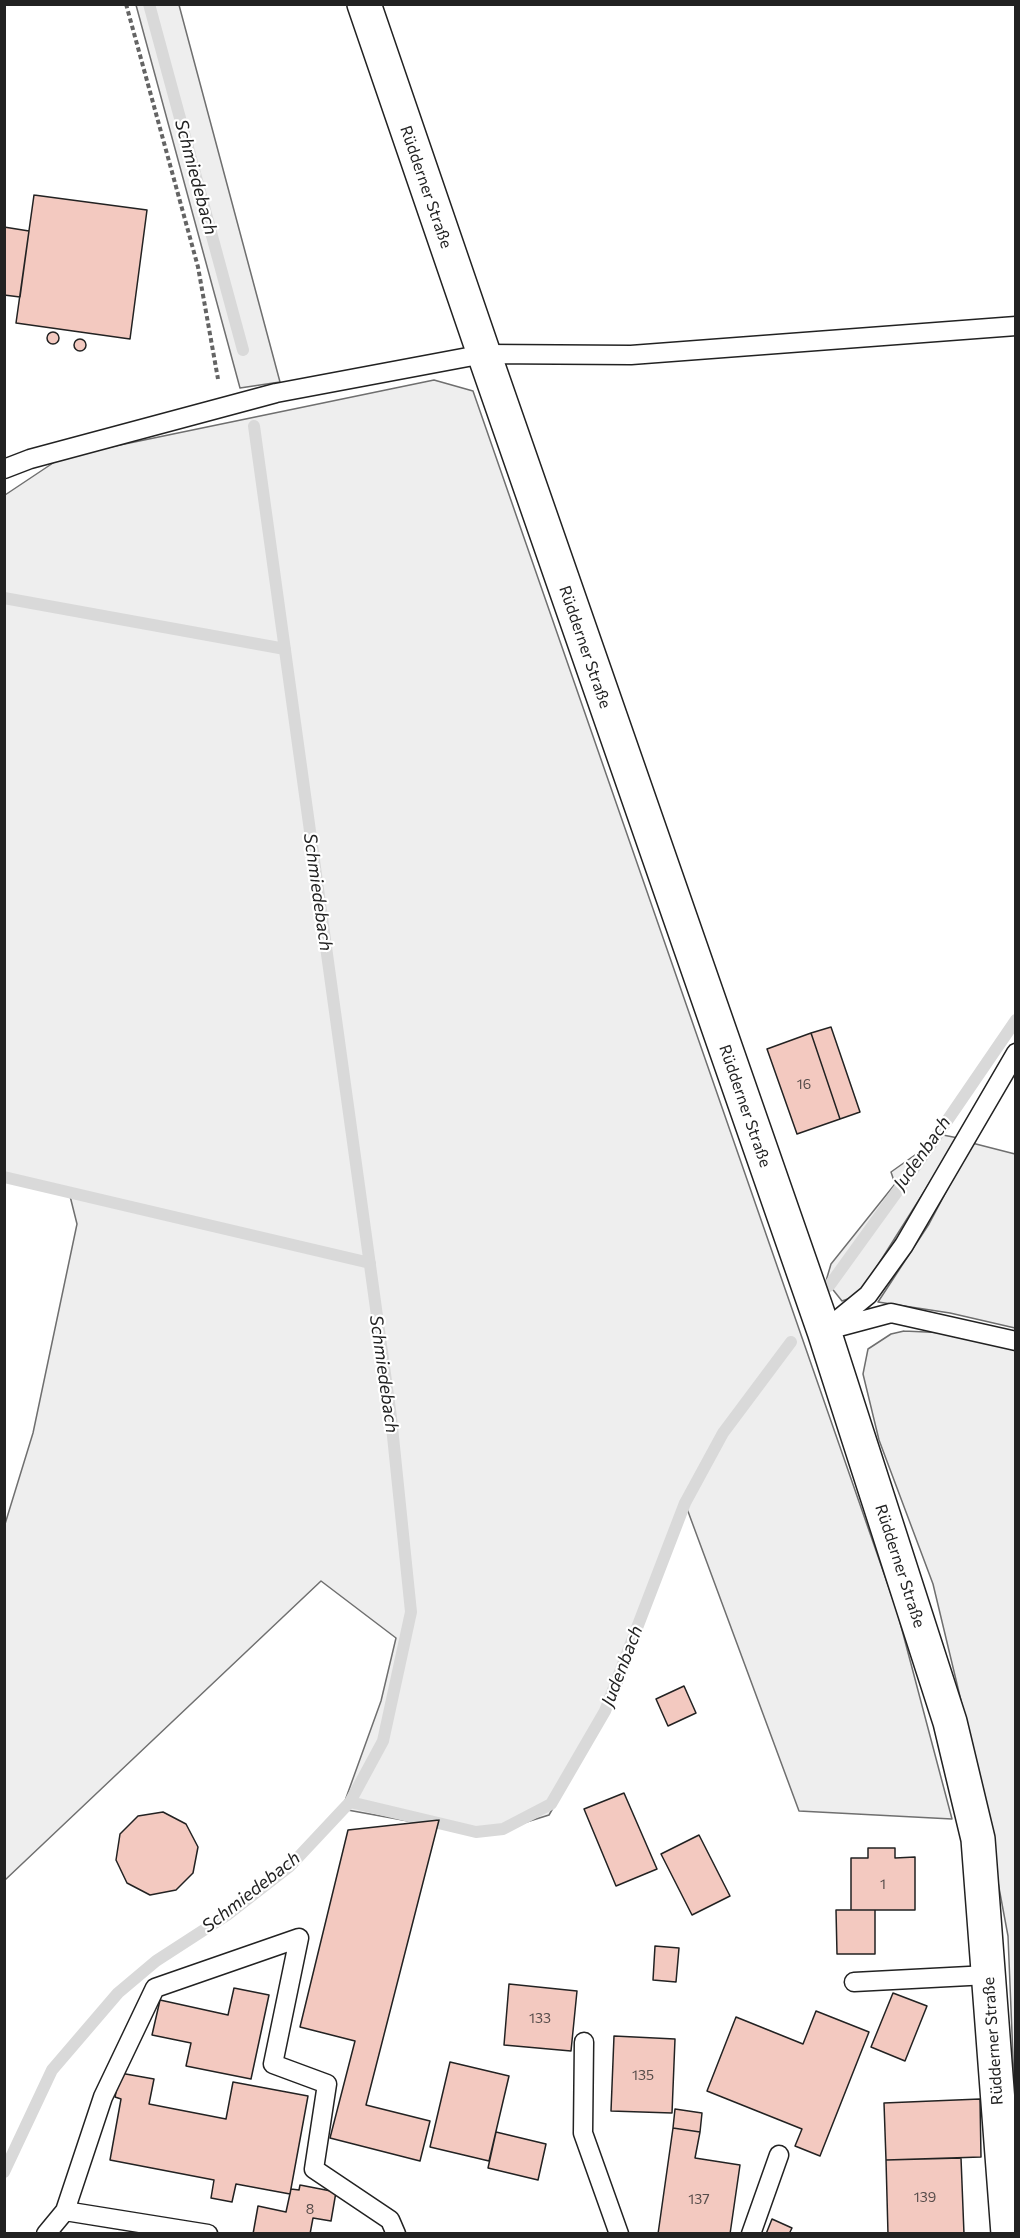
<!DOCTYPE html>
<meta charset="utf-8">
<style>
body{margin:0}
#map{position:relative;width:1020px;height:2238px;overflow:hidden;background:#fff;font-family:Commissioner,sans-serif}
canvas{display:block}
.frame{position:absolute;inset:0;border:6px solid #222;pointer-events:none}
</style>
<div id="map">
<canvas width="1020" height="2238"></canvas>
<div class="frame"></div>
</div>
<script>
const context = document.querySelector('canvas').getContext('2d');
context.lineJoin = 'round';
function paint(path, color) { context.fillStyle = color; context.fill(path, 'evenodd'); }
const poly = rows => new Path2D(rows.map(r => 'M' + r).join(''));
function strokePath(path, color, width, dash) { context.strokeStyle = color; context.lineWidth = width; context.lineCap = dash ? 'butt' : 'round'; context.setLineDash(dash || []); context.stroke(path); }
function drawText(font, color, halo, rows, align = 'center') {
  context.font = font + ' Commissioner,sans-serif'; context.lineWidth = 4.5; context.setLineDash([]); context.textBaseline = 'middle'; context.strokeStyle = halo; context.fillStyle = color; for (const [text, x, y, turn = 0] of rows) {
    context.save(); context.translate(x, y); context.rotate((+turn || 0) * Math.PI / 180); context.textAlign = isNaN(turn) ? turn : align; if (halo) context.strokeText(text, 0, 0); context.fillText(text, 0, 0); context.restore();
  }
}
const green = poly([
 [136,5,179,5,280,382,240,388,136,5],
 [434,380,473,391,897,1611,952,1819,799,1811,686,1506,616,1699,549,1815,485,1835,342,1809,381,1701,396,1638,321,1581,5,1880,5,1524,33,1433,77,1224,70,1196,5,1180,5,495,62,457,434,380],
 [943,1135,958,1138,859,1295,842,1301,826,1281,831,1264,895,1184,891,1172,943,1135],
 [972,1143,1015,1154,1015,1328,950,1313,878,1302,929,1224,972,1143],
 [904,1331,948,1333,1015,1349,1016,2082,1014,2082,1008,1936,975,1759,933,1584,879,1440,863,1374,868,1349,891,1334,904,1331]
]);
paint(green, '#eee');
strokePath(green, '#6f6f6f', 1.5);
strokePath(poly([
 [149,4,243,350],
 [4,598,285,649],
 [4,1177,370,1263],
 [829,1286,925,1153,1016,1020],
 [350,1802,476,1832,503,1829,551,1804,605,1711,685,1503,723,1433,791,1342],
 [4,2172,52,2070,118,1993,156,1961,227,1915,290,1866,350,1802,383,1741,411,1612,391,1417,254,426]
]), '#d9d9d9', 12);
const building = poly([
 [34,195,147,210,130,339,16,323,34,195],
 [4,227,29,231,20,297,4,295,4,227],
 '47 338a6 6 0 1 1 12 0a6 6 0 1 1-12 0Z',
 '74 345a6 6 0 1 1 12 0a6 6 0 1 1-12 0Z',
 [831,1027,860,1112,840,1119,811,1033,831,1027],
 [811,1033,840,1119,797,1134,767,1049,811,1033],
 [684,1686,696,1713,668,1726,656,1699,684,1686],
 [624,1793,657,1869,616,1886,584,1809,624,1793],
 [163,1812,186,1824,198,1847,193,1873,176,1890,150,1895,127,1883,116,1860,120,1834,138,1816,163,1812],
 [439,1820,366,2105,430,2121,420,2161,330,2138,355,2041,300,2027,348,1830,439,1820],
 [699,1835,730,1896,692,1915,661,1854,699,1835],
 [868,1848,895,1848,895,1858,915,1857,915,1910,851,1910,851,1858,868,1858,868,1848],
 [836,1910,875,1910,875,1954,837,1954,836,1910],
 [655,1946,679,1948,676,1982,653,1980,655,1946],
 [509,1984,577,1991,571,2051,504,2045,509,1984],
 [234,1988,269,1995,251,2079,186,2066,191,2043,152,2035,160,2000,228,2015,234,1988],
 [893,1993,927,2006,905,2061,871,2047,893,1993],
 [816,2011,869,2032,820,2156,795,2146,802,2129,707,2091,736,2017,803,2044,816,2011],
 [614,2036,675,2039,672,2113,611,2111,614,2036],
 [450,2062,509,2076,489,2161,430,2147,450,2062],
 [120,2073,154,2079,149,2104,226,2119,233,2082,308,2096,290,2194,236,2184,232,2202,211,2198,214,2180,110,2160,121,2099,115,2097,120,2073],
 [980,2099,981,2157,886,2160,884,2103,980,2099],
 [675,2109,702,2113,700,2132,673,2128,675,2109],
 [673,2128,700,2132,695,2158,740,2165,730,2234,658,2234,673,2128],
 [496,2132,546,2144,538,2180,488,2168,496,2132],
 [961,2158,964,2234,888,2234,886,2160,961,2158],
 [300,2185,336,2192,331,2221,313,2218,310,2234,253,2234,258,2206,286,2212,291,2189,299,2190,300,2185],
 [772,2219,792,2228,789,2234,766,2234,772,2219]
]);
paint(building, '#f3c9c0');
strokePath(building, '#222', 1.5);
const lane = poly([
 [4,469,30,459,276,393,484,354,631,355,1016,326],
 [831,1329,891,1313,1016,1341],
 [824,1331,868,1295,904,1245,1016,1053],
 [854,1982,988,1975],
 [584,2042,583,2133,619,2234],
 [65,2211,103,2097,155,1988,299,1938,273,2064,327,2084,314,2169,390,2220,396,2234],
 [46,2234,65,2211,208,2234],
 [751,2234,779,2155]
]);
const secondary = poly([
 [364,4,484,354,824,1331,950,1722,978,1839,1008,2234]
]);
strokePath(lane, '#222', 21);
strokePath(secondary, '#222', 36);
strokePath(poly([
 [126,4,198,267,218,379]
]), '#646464', 4, [4.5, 3]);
strokePath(lane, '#fff', 18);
strokePath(secondary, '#fff', 33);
drawText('14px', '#564c4a', null, [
 ["16",804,1084],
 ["1",883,1884],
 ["133",540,2018],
 ["135",643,2075],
 ["139",925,2197],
 ["137",699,2199],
 ["8",310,2209]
]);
drawText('16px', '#222', '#fff', [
 ["Rüdderner Straße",426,187,71],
 ["Rüdderner Straße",585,647,71],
 ["Rüdderner Straße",745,1106,71],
 ["Rüdderner Straße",900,1566,72],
 ["Rüdderner Straße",993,2041,-94]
]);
drawText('italic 18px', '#222', '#fff', [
 ["Schmiedebach",196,177,75],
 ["Schmiedebach",318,892,82],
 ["Judenbach",922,1153,-55],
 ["Schmiedebach",384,1374,82],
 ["Judenbach",622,1666,-69],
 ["Schmiedebach",251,1892,-38]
]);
</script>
